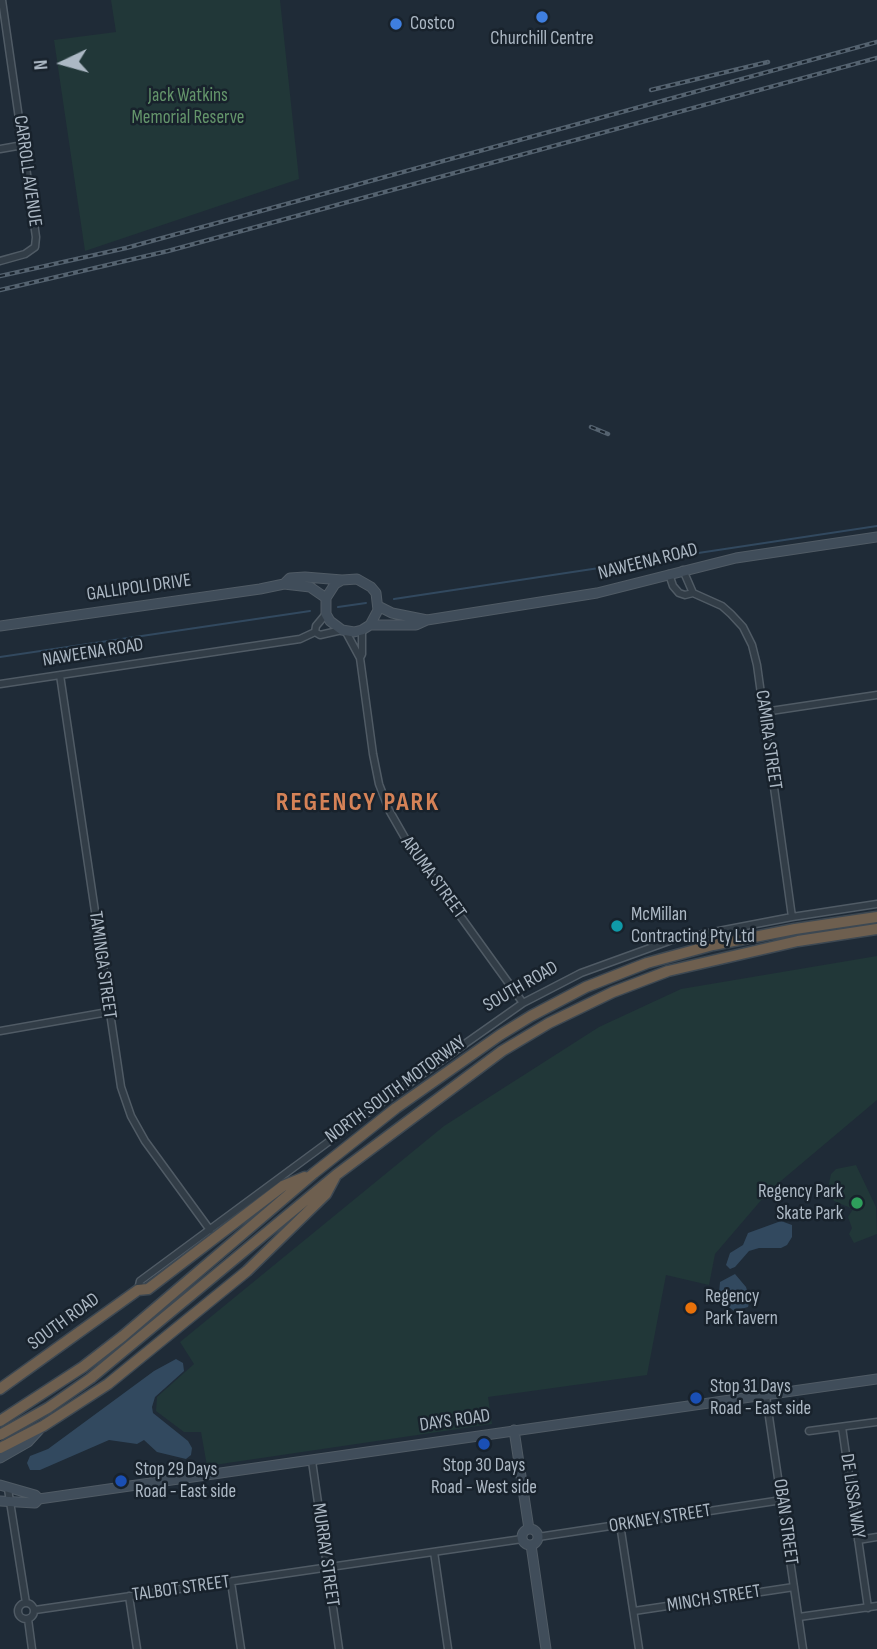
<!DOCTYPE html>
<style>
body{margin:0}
#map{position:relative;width:877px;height:1649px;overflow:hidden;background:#1f2b37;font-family:"Sofia Sans Condensed",sans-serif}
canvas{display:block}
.north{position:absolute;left:28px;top:28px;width:70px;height:70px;-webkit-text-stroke:5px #18222c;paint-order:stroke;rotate:265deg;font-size:19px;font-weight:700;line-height:28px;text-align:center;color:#acb8c4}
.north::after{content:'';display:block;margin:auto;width:24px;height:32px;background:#acb8c4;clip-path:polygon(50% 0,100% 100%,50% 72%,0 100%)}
</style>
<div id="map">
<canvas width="877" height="1649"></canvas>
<div class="north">N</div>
</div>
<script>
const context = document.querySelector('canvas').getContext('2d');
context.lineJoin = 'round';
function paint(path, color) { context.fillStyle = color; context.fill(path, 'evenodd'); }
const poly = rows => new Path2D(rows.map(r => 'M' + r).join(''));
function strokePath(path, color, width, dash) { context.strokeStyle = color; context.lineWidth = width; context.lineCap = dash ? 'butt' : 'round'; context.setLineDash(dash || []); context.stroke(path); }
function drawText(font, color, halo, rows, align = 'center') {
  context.font = font + ' "Sofia Sans Condensed",sans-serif'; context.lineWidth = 5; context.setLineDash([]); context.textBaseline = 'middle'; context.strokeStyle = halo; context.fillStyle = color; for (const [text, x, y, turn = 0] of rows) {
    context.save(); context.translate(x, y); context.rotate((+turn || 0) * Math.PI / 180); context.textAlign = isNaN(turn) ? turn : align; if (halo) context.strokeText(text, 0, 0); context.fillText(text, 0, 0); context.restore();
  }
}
paint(poly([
 [111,0,280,0,299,179,85,251,54,40,116,32],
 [877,956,877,1100,769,1191,715,1254,709,1285,666,1275,647,1375,488,1397,492,1424,207,1466,201,1432,184,1432,156,1411,157,1397,194,1364,180,1342,444,1126,599,1027,681,989],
 [856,1165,876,1207,877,1234,854,1243,849,1234,852,1228,848,1217,853,1209,834,1201,830,1195,829,1183,831,1174,836,1169]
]), '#213738');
paint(poly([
 [781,1221,792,1225,792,1237,787,1245,781,1248,759,1248,749,1251,735,1267,730,1269,726,1265,730,1253,743,1245,748,1233],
 [735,1274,746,1287,750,1300,748,1307,734,1311,721,1301,719,1293,720,1282],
 [176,1359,183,1363,184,1371,155,1397,152,1407,153,1413,188,1441,192,1448,191,1455,186,1459,157,1452,144,1440,137,1444,109,1440,40,1470,30,1470,27,1463,30,1456,48,1449,154,1371]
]), '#32495f');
strokePath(poly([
 [394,599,877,526],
 [338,607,366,603],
 [0,657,310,611]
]), '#32495f', 2);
const street = poly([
 [0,149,23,145],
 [0,261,25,254,35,247,36,237,2,0],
 [683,570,693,593],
 [669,574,673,586,679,593,685,595,693,593,722,606,731,614,743,627,752,645,757,665,792,917],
 [315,632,320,635,342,630],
 [346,632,360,658,373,754,379,784,389,810,409,845,523,1003],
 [360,658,362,654,362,630],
 [60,675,121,1087,131,1116,145,1141,210,1230],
 [0,684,300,639,315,632,316,626,326,614],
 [764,712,877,695],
 [0,1031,108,1012],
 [138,1290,140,1281,381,1103,523,1003,581,973,672,940,792,917,877,904],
 [766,1396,803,1649],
 [842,1427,868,1608],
 [809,1431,877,1422],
 [312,1461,339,1649],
 [8,1489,26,1603],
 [620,1524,639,1649],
 [538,1537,782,1500],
 [858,1540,877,1537],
 [434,1552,448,1649],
 [231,1582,241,1649],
 [129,1596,137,1649],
 '18 1611a8 8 0 1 1 16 0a8 8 0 1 1-16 0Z',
 [35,1610,522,1539],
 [634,1611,794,1587],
 [799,1617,877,1606],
 [28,1619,32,1649]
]);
const secondary = poly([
 [284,584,310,587,326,598],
 [378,606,392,613,427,620],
 [370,625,416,625,427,620,597,593,736,558,877,537],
 [0,626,260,589,284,584,290,578,305,577,342,580,357,579,371,587,376,593,378,610,370,625,362,630,354,632,342,630,330,621,326,614,326,598,335,584,342,580],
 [514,1430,529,1529],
 [0,1458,28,1442,39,1430],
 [0,1485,35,1495,39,1499],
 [0,1501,35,1503,39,1499,877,1379],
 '522 1537a8 8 0 1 1 16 0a8 8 0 1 1-16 0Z',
 [531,1545,546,1649]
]);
const highway = poly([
 [91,1378,336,1175,502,1051,549,1023,613,992,668,971,798,941,877,929],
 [0,1389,138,1290,148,1289,283,1186,305,1177],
 [0,1421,83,1367,123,1336,314,1173,396,1108,500,1035,531,1016,586,987,647,963,713,945,795,929,877,917],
 [0,1448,43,1426,108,1384,247,1271,326,1194,335,1177]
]);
strokePath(street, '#505b65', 9);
strokePath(secondary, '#505b65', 11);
strokePath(highway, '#3d4852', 13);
strokePath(street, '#323d47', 6);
strokePath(secondary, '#404d5a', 9);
strokePath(highway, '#6e5f4f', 10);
const rail = poly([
 [651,90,768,62],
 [0,276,126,248,877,42],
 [0,290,168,251,877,58],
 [591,427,608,434]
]);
strokePath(rail, '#54626f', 4.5);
strokePath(rail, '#18222c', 2, [5]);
const highwayBridge = poly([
 [0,1435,48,1408,91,1378]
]);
strokePath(highwayBridge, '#3d4852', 13, []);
strokePath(highwayBridge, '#6e5f4f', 10);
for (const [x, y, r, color] of [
 [542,17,7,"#3f7fe0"],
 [396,24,7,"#3f7fe0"],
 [617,926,7,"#0f9aa8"],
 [857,1203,7,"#2e9e5b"],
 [691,1308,7,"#e8710a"],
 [696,1398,7,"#1a4fb4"],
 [484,1444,7,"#1a4fb4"],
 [121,1481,7,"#1a4fb4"]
]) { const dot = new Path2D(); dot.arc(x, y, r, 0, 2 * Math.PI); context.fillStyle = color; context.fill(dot); strokePath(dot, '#18222c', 2.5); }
drawText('19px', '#acb8c4', '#18222c', [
 ["Costco",410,24],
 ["Churchill Centre",542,39,"center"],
 ["McMillan",631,915],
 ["Contracting Pty Ltd",631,937],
 ["Regency Park",843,1192,"right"],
 ["Skate Park",843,1214,"right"],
 ["Regency",705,1297],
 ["Park Tavern",705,1319],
 ["Stop 31 Days",710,1387],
 ["Road - East side",710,1409],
 ["Stop 30 Days",484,1466,"center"],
 ["Road - West side",484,1488,"center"],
 ["Stop 29 Days",135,1470],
 ["Road - East side",135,1492]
], 'left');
drawText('19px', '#64956b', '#18222c', [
 ["Jack Watkins",188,96],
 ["Memorial Reserve",188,118]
]);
drawText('19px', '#acb8c4', '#18222c', [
 ["CARROLL AVENUE",27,171,82],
 ["NAWEENA ROAD",648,562,-14],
 ["GALLIPOLI DRIVE",139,588,-8],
 ["NAWEENA ROAD",93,653,-9],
 ["CAMIRA STREET",768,740,82],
 ["ARUMA STREET",433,878,54],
 ["TAMINGA STREET",102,965,82],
 ["SOUTH ROAD",521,987,-30],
 ["NORTH SOUTH MOTORWAY",396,1090,-36],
 ["SOUTH ROAD",64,1322,-36],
 ["DAYS ROAD",455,1421,-8],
 ["DE LISSA WAY",852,1496,82],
 ["ORKNEY STREET",660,1519,-9],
 ["OBAN STREET",785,1522,82],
 ["MURRAY STREET",325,1555,82],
 ["TALBOT STREET",181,1589,-8],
 ["MINCH STREET",714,1599,-9]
]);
context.letterSpacing = '2px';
drawText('bold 26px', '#d58257', '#18222c', [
 ["REGENCY PARK",358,803]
]);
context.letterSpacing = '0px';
</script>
